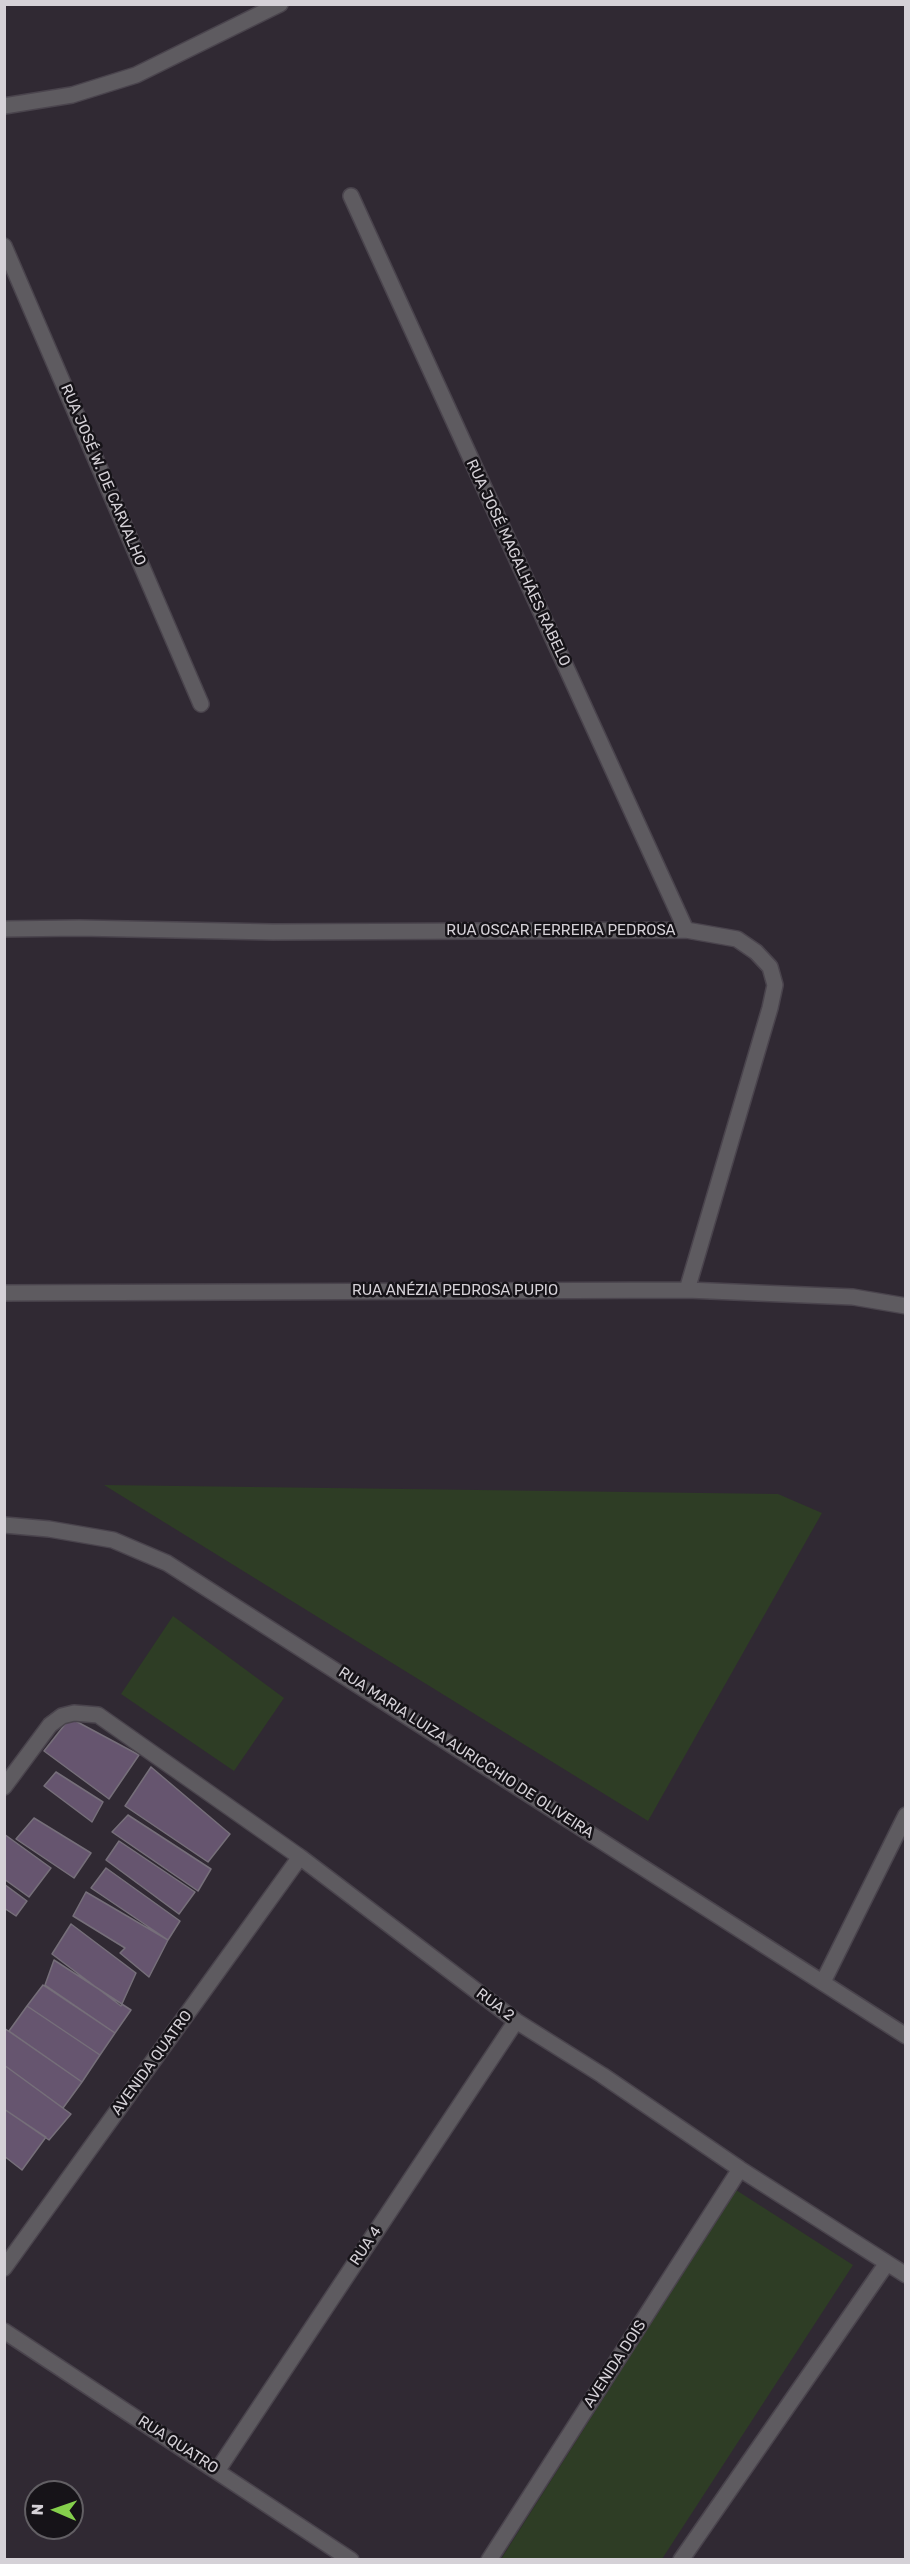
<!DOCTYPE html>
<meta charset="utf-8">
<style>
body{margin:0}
#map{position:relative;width:910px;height:2564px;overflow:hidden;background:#302933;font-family:Rubik,sans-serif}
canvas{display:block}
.frame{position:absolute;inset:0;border:6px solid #d5d1d7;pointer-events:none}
.north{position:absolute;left:24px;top:2480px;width:60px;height:60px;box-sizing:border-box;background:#161318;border:2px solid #625f64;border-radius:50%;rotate:272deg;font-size:16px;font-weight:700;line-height:24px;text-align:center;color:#d5d1d7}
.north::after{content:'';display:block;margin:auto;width:21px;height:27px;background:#85cf4c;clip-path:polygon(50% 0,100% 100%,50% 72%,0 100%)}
</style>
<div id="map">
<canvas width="910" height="2564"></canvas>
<div class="frame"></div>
<div class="north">N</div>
</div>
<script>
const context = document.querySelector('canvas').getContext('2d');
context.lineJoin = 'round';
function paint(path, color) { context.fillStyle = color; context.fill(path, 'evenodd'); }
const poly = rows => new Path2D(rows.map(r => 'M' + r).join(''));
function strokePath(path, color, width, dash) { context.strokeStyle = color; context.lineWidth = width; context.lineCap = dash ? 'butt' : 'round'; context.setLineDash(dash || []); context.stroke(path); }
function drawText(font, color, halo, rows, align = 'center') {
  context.font = font + ' Rubik,sans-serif'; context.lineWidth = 5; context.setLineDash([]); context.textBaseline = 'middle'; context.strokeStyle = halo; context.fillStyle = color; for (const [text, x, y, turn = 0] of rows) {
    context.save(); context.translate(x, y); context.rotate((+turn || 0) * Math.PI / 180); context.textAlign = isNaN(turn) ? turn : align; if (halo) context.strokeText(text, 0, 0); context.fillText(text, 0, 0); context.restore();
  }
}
paint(poly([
 [104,1485,778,1494,822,1513,648,1821],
 [173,1616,284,1698,234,1771,121,1694],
 [736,2190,853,2265,662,2559,501,2559]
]), '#2e3d25');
const building = poly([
 [70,1718,139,1755,109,1799,44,1751,70,1718],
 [151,1767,230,1834,208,1862,125,1806,151,1767],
 [56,1772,103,1802,92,1822,44,1786,56,1772],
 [128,1815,211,1869,198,1891,112,1832,128,1815],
 [34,1818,91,1853,74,1878,16,1839,34,1818],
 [4,1834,51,1868,29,1897,4,1879,4,1834],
 [119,1841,195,1892,179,1914,106,1860,119,1841],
 [106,1868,180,1921,168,1940,91,1888,106,1868],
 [4,1884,27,1901,16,1916,4,1908,4,1884],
 [86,1892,168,1940,149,1977,120,1953,125,1948,73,1916,86,1892],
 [71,1924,136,1973,121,2006,52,1954,71,1924],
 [54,1960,131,2010,115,2033,45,1985,54,1960],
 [43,1985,115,2033,100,2055,27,2006,43,1985],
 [27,2006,100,2055,82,2082,9,2031,27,2006],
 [4,2028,82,2082,63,2108,4,2065,4,2028],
 [4,2065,71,2114,49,2140,4,2109,4,2065],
 [4,2109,46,2137,22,2170,4,2156,4,2109]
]);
paint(building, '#66556f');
strokePath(building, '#766f7a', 1.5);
const street = poly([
 [4,106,72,95,136,75,280,4],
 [351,196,686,930],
 [4,246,201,704],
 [4,929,79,928,273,932,686,930,737,939,756,952,770,967,775,985,770,1008,687,1290],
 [4,1293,687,1290,853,1297,906,1306],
 [4,1525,49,1529,113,1540,167,1563,906,2036],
 [4,1787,50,1725,62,1716,74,1713,98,1715,300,1857,516,2021,602,2075,740,2169,906,2275],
 [823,1982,906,1815],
 [4,2268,300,1857],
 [4,2331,351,2560],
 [217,2471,516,2021],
 [489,2560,740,2169],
 [681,2560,887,2263]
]);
strokePath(street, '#4a444d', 18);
strokePath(street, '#5e5b60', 15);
drawText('15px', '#d5d1d7', '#161318', [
 ["RUA JOSÉ W. DE CARVALHO",103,475,67],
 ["RUA JOSÉ MAGALHÃES RABELO",518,563,65],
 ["RUA OSCAR FERREIRA PEDROSA",561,931],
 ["RUA ANÉZIA PEDROSA PUPIO",455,1291],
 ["RUA MARIA LUIZA AURICCHIO DE OLIVEIRA",466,1753,33],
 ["RUA 2",495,2005,37],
 ["AVENIDA QUATRO",152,2063,-54],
 ["RUA 4",366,2246,-56],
 ["AVENIDA DOIS",615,2364,-57],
 ["RUA QUATRO",178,2445,33]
]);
</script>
